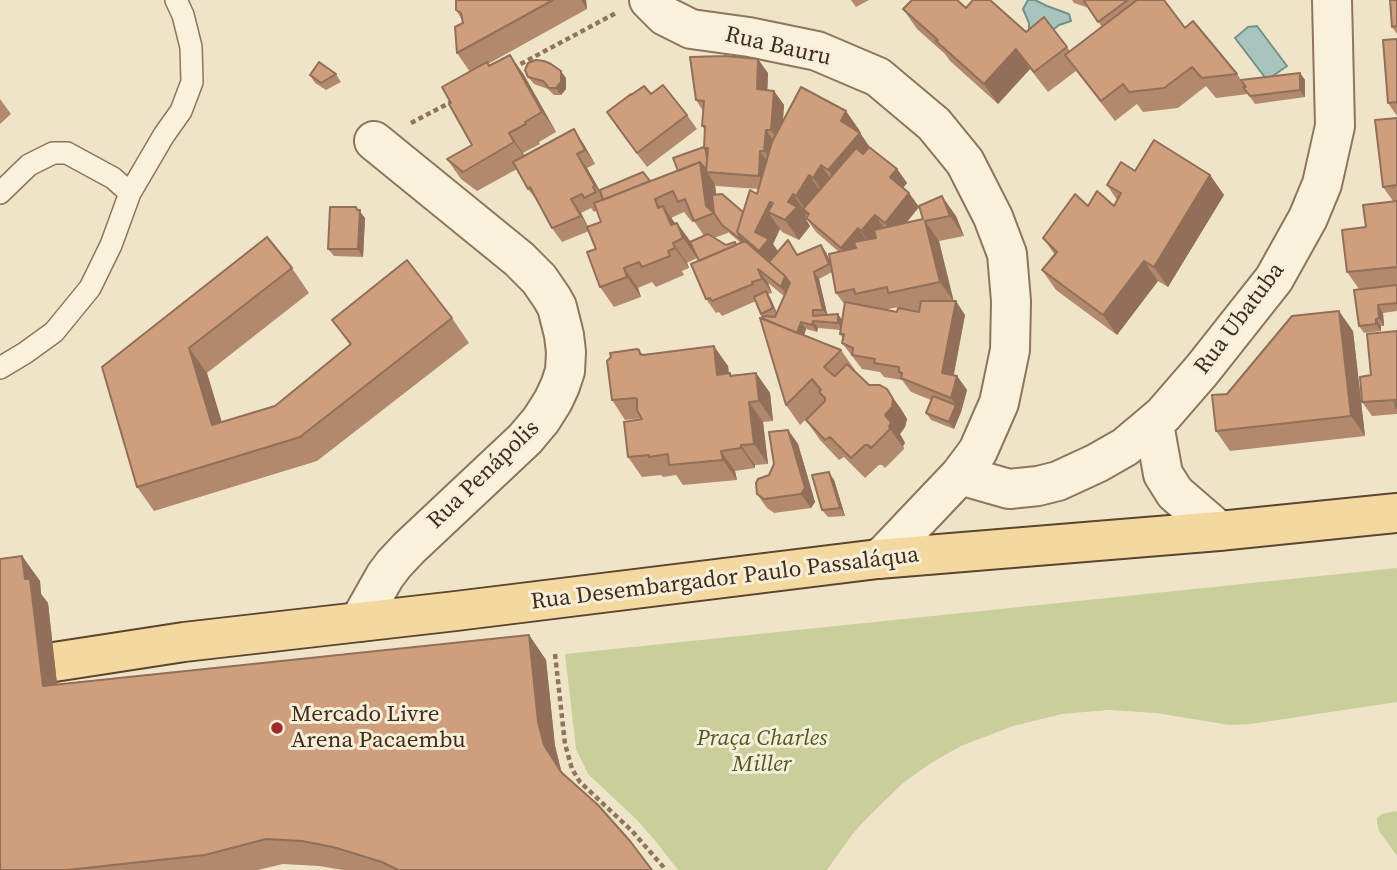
<!DOCTYPE html>
<meta charset="utf-8">
<style>
body{margin:0}
canvas{display:block;background:#f0e4c8}
</style>
<canvas width="1397" height="870"></canvas>
<script>
const context = document.querySelector('canvas').getContext('2d');
context.lineJoin = 'round';
function paint(path, color) { context.fillStyle = color; context.fill(path, 'evenodd'); }
const poly = rows => new Path2D(rows.map(r => 'M' + r).join(''));
function strokePath(path, color, width, dash) { context.strokeStyle = color; context.lineWidth = width; context.lineCap = dash ? 'butt' : 'round'; context.setLineDash(dash || []); context.stroke(path); }
function drawText(font, color, halo, rows, align = 'center') {
  context.font = font + ' "Source Serif 4",serif'; context.lineWidth = 6; context.setLineDash([]); context.textBaseline = 'middle'; context.strokeStyle = halo; context.fillStyle = color; for (const [text, x, y, turn = 0] of rows) {
    context.save(); context.translate(x, y); context.rotate((+turn || 0) * Math.PI / 180); context.textAlign = isNaN(turn) ? turn : align; if (halo) context.strokeText(text, 0, 0); context.fillText(text, 0, 0); context.restore();
  }
}
paint(poly([
 [1397,568,1397,702,1251,724,1229,725,1156,713,1108,710,1062,714,1013,726,961,746,931,763,903,783,865,820,851,836,827,870,678,870,653,838,636,819,588,774,576,749,565,654],
 [1397,811,1397,856,1379,831,1377,823,1377,818,1382,814]
]), '#c9cf9b');
const water = poly([
 [1028,0,1035,0,1047,6,1069,14,1071,21,1059,25,1049,33,1029,34,1029,23,1023,9,1028,0],
 [1257,26,1287,66,1267,80,1235,38,1248,27,1257,26]
]);
paint(water, '#a9c4bc');
strokePath(water, '#6f938a', 2);
const service = poly([
 [0,193,29,165,53,153,67,153,113,178,130,193],
 [0,368,25,353,54,332,90,288,111,245,130,193,164,135,181,111,192,82,191,47,183,15,176,0]
]);
const minor = poly([
 [649,0,665,16,691,29,749,37,817,51,878,77,934,124,965,162,993,217,1007,254,1011,301,1010,350,999,403,978,451,960,475,886,553,878,559],
 [1154,424,1163,474,1175,493,1219,531],
 [960,475,1009,489,1038,486,1058,481,1097,463,1125,447,1163,415,1202,370,1274,279,1308,218,1322,184,1335,126,1332,0],
 [359,622,385,576,394,564,409,548,525,439,541,420,553,401,560,386,565,371,566,352,564,335,557,307,552,298,539,279,519,259,374,141]
]);
const primary = poly([
 [54,662,184,642,456,611,878,559,1219,531,1397,513]
]);
strokePath(service, '#8d765c', 24);
strokePath(minor, '#8d765c', 42);
strokePath(primary, '#5b4430', 42);
strokePath(poly([
 [513,68,616,13],
 [411,123,453,101],
 [555,654,565,744,572,769,580,782,632,831,666,870]
]), '#8d765c', 4.5, [5, 3.5]);
strokePath(service, '#faf1dc', 21);
strokePath(minor, '#faf1dc', 38);
strokePath(primary, '#f3d9a0', 38);
paint(poly([
 [456,0,586,0,587,9,488,64,489,66,510,55,524,75,556,132,539,142,540,144,523,153,524,156,583,143,595,164,587,168,600,191,650,181,678,171,704,147,705,130,702,126,703,111,696,100,768,73,767,90,774,91,784,105,783,121,846,111,869,147,897,169,907,183,903,188,909,193,919,207,906,223,923,219,956,216,964,236,939,241,953,301,965,315,954,375,957,376,967,390,961,412,954,429,931,420,926,413,931,400,911,392,902,380,884,377,880,372,862,369,842,343,843,339,840,334,840,330,818,328,817,332,806,329,804,335,841,350,855,370,854,371,869,385,901,409,907,419,905,427,900,434,904,441,905,443,903,446,904,449,885,468,882,465,879,465,865,478,844,457,839,460,820,440,806,420,825,401,800,425,786,405,763,316,756,301,722,316,719,312,716,313,706,299,697,258,687,263,689,268,682,271,684,275,656,287,652,282,638,288,641,297,614,307,600,287,596,249,589,231,562,242,552,228,538,202,528,189,517,169,477,191,461,179,447,159,472,145,451,103,470,72,457,53,463,23,462,20,456,10],
 [715,184,716,186,759,189,757,194,743,212,716,195],
 [591,208,594,212,597,210,601,222,588,227,581,213],
 [684,212,692,222,694,221,704,236,690,242,677,223,675,223,671,218],
 [807,214,808,216,806,218,816,232,839,252,830,263,826,252,797,255,778,251,773,244,780,229,782,232,799,240,810,226,805,218],
 [728,232,741,243,737,245,735,242,726,245,714,238,728,233],
 [832,272,836,293,845,305,842,320,827,315,819,279],
 [768,283,784,296,777,313,768,294,772,293],
 [898,307,899,308,897,312,885,310],
 [851,0,869,0,856,7],
 [1072,0,1164,0,1185,28,1237,74,1241,80,1300,73,1305,80,1305,97,1255,104,1248,94,1216,98,1206,86,1178,108,1143,112,1137,104,1115,121,1076,71,1048,92,1030,69,998,104,950,61,945,54,917,29,903,9,966,8,1026,32,1044,17,1070,51,1102,27,1089,8,1074,3],
 [1397,0,1397,34,1392,27],
 [1397,39,1397,116,1388,103],
 [336,74,341,82,326,90,315,83,310,75],
 [528,77,566,78,566,89,561,95,554,95,548,89,534,84],
 [651,94,687,115,697,129,647,167,616,126],
 [0,99,11,114,0,124],
 [1397,118,1397,311,1383,313,1384,326,1381,326,1381,331,1364,333,1359,326,1359,289,1347,272,1366,227,1393,201,1383,187],
 [1135,171,1210,175,1224,195,1168,287,1158,281,1117,335,1056,290,1042,270,1055,255,1043,238,1088,206,1114,206,1117,200,1107,185],
 [356,207,365,218,363,257,334,256,328,249],
 [292,268,309,293,207,373,221,422,275,406,350,345,332,320,452,318,469,343,317,461,154,511,137,487,102,367],
 [1353,331,1365,436,1230,451,1216,431,1227,394],
 [1397,331,1397,414,1372,416,1362,402,1371,375],
 [639,350,643,355,728,366,729,373,731,375,756,373,770,393,773,421,763,422,768,464,755,465,755,468,735,471,737,480,683,485,676,475,663,477,661,475,642,477,628,457,642,419,642,418,625,420,612,400],
 [788,430,798,444,815,502,811,508,774,513,767,508,757,494,769,475],
 [834,480,845,516,828,517,822,510],
 [22,556,40,581,41,594,48,603,57,684,529,635,546,660,555,746,561,770,565,776,652,870,343,870,319,866,283,864,258,870,0,870]
]), '#b2896c');
paint(poly([
 [581,0,586,0,587,9],
 [1016,49,1030,69,998,104,984,84],
 [510,55,524,75,556,132,542,112],
 [758,59,768,73,767,103,757,89],
 [561,71,566,78,566,89,561,95,556,88],
 [1300,73,1305,80,1305,97,1300,90],
 [774,91,784,105,781,144,771,130],
 [846,111,860,131,857,136,860,133,874,153,842,190,828,170,841,121],
 [574,129,583,143,595,164,585,150],
 [766,130,776,144,774,165,764,151],
 [509,133,523,153,528,162,514,142],
 [760,151,770,165,769,190,759,176],
 [577,154,587,168,605,200,595,186],
 [700,162,715,184,719,220,714,213,706,206],
 [821,165,835,185,827,198,813,178],
 [897,169,907,183,900,191,890,177],
 [809,175,823,195,810,216,796,196],
 [1210,175,1224,195,1168,287,1154,267],
 [909,193,919,207,895,237,885,223],
 [793,194,807,214,805,218,810,226,799,240,785,220,788,202],
 [942,196,956,216,964,236,950,216],
 [571,199,581,213,590,230,581,216],
 [655,199,667,217,663,206,677,226,681,239,658,208],
 [770,202,782,219,768,212,780,229,773,244,783,259,768,263,759,251,747,240],
 [356,207,365,218,363,257,358,249],
 [875,215,885,229,871,245,861,231],
 [925,221,939,241,954,302,940,282],
 [677,223,691,242,697,258,683,238],
 [858,228,868,242,851,262,841,248],
 [673,243,687,263,689,268,675,248],
 [821,245,826,252,834,272,829,264],
 [1144,261,1158,281,1117,335,1103,315],
 [624,268,638,288,641,297,627,277],
 [758,269,768,283,772,293,762,279],
 [814,272,819,279,828,317,823,310],
 [785,276,795,290,791,301,781,287],
 [766,291,771,299,778,316,773,308],
 [956,301,965,315,951,387,942,373],
 [1378,305,1383,313,1384,326,1379,318],
 [1339,311,1353,331,1365,436,1351,416],
 [838,314,843,321,843,331,838,323],
 [1376,319,1381,326,1381,331,1376,324],
 [813,321,818,328,817,332,812,325],
 [801,322,806,329,800,348,795,340],
 [714,346,728,366,731,395,717,375],
 [189,348,207,373,230,449,212,425],
 [756,373,770,393,773,421,759,401],
 [957,376,967,390,961,412,954,429,949,422,956,405,951,398],
 [887,389,901,409,907,419,905,427,900,434,904,441,905,443,903,446,904,449,890,429,885,415],
 [749,402,763,422,768,464,754,444],
 [788,430,798,444,815,502,811,508,801,494],
 [741,445,755,465,755,468,741,448],
 [721,451,735,471,737,480,723,460],
 [829,472,834,480,845,516,840,508],
 [22,556,40,581,41,594,48,603,60,711,43,686,25,579],
 [529,635,546,660,555,746,561,770,579,797,544,745,538,722]
]), '#916f58');
const building = poly([
 [456,0,553,0,457,53,455,27,463,23,461,13,456,10,456,0],
 [912,0,957,0,966,8,973,0,990,0,1026,32,1044,17,1067,47,1034,72,1016,49,984,84,936,41,938,40,903,9,912,0],
 [1086,0,1128,0,1098,22,1084,1,1086,0],
 [1137,0,1164,0,1185,28,1193,21,1237,74,1202,78,1192,67,1164,88,1129,92,1123,84,1101,101,1065,55,1137,0],
 [1390,0,1397,0,1397,26,1392,27,1390,0],
 [1397,39,1397,102,1388,103,1383,40,1397,39],
 [510,55,542,112,525,122,526,124,509,133,514,142,463,172,447,159,472,145,449,104,451,103,442,87,487,62,489,66,510,55],
 [725,56,758,59,757,89,774,91,771,130,766,130,764,151,760,151,759,176,706,172,708,148,704,148,705,126,702,126,704,101,696,100,690,57,725,56],
 [536,60,544,61,551,64,561,71,561,82,556,88,549,88,543,81,528,77,525,70,528,63,536,60],
 [319,62,336,74,321,83,310,75,319,62],
 [1300,73,1300,90,1250,96,1243,87,1246,87,1241,80,1300,73],
 [663,85,687,115,637,153,607,112,631,94,631,95,644,86,651,94,663,85],
 [801,87,846,111,841,121,860,133,828,170,821,165,813,178,809,175,796,196,793,194,788,202,797,207,785,220,768,212,773,203,770,202,755,232,769,239,759,251,737,232,750,190,757,194,772,142,801,87],
 [1397,118,1397,185,1383,187,1375,120,1397,118],
 [574,129,585,150,577,154,595,186,593,187,596,192,584,198,582,194,571,199,581,216,552,228,530,187,528,189,513,162,574,129],
 [1154,140,1210,175,1154,267,1144,261,1103,315,1042,270,1057,252,1043,238,1075,194,1088,206,1097,191,1114,206,1121,193,1107,185,1121,162,1135,171,1154,140],
 [704,147,706,151,707,159,706,170,700,162,678,171,673,158,704,147],
 [869,147,897,169,890,177,909,193,885,223,875,215,861,231,858,228,841,248,806,218,809,214,803,209,856,148,863,154,869,147],
 [700,162,706,206,714,213,694,221,685,199,678,202,673,191,655,199,658,208,663,206,671,225,677,223,683,238,673,243,675,248,668,251,670,256,642,267,639,262,624,268,627,277,600,287,587,252,596,249,587,227,601,222,594,203,700,162],
 [643,172,650,181,603,200,600,190,643,172],
 [722,194,743,212,737,232,744,242,722,225,714,213,712,195,722,194],
 [942,196,950,216,925,221,940,282,888,293,887,287,855,294,854,289,836,293,829,254,856,248,854,242,876,238,874,230,923,219,919,206,942,196],
 [1397,201,1397,267,1347,272,1342,230,1366,227,1363,205,1397,201],
 [330,207,356,207,357,210,360,210,358,249,328,249,330,207],
 [708,234,726,245,735,242,736,245,699,261,690,242,708,234],
 [267,237,292,268,189,348,212,425,275,406,351,344,332,320,407,260,452,318,300,437,137,487,102,367,267,237],
 [788,240,797,255,821,245,829,264,814,272,823,310,813,310,813,316,838,314,838,323,813,321,812,325,801,322,797,333,764,319,762,316,775,317,790,283,785,276,769,262,788,240],
 [745,241,785,276,781,287,758,269,762,279,752,282,753,284,712,301,710,298,706,299,691,264,745,241],
 [1397,285,1397,303,1378,305,1379,318,1376,319,1376,324,1359,326,1354,290,1397,285],
 [766,291,773,308,761,314,754,297,766,291],
 [921,301,956,301,942,373,957,376,951,398,901,378,902,373,899,372,899,367,874,363,875,359,852,355,853,348,842,343,844,334,840,334,845,302,897,312,898,308,919,312,921,301],
 [1339,311,1351,416,1216,431,1212,395,1227,394,1292,316,1339,311],
 [760,318,841,350,824,367,833,375,835,376,847,364,869,385,880,385,887,389,893,399,892,407,885,415,890,421,891,423,889,426,890,429,871,448,868,445,865,445,851,458,830,437,825,440,806,420,825,401,825,398,819,392,821,390,812,379,786,405,760,318],
 [1397,331,1397,407,1396,408,1395,400,1362,402,1360,377,1371,375,1367,334,1397,331],
 [714,346,717,375,730,373,730,376,756,373,759,401,749,402,754,444,741,445,741,448,721,451,723,460,669,465,668,454,649,457,649,455,628,457,624,422,642,419,637,410,637,399,635,398,612,400,607,361,611,357,610,353,637,349,639,350,640,354,643,355,714,346],
 [933,396,956,405,949,422,926,413,933,396],
 [788,430,805,488,801,494,764,499,757,494,756,483,758,479,769,475,774,464,769,432,788,430],
 [829,472,840,508,822,510,812,475,829,472],
 [22,556,25,579,30,579,43,686,529,635,538,722,544,745,561,772,598,805,630,841,652,870,398,870,382,862,333,847,302,841,266,839,205,855,67,870,0,870,0,559,22,556]
]);
paint(building, '#cf9f7d');
strokePath(building, '#916f58', 2);
for (const [x, y, r, color] of [
 [277,728,7,"#9e2a2b"]
]) { const dot = new Path2D(); dot.arc(x, y, r, 0, 2 * Math.PI); context.fillStyle = color; context.fill(dot); strokePath(dot, '#f7eed8', 2.5); }
drawText('23px', '#3d2e20', '#f7eed8', [
 ["Rua Bauru",778,47,13],
 ["Rua Ubatuba",1240,319,-53],
 ["Rua Penápolis",484,475,-44],
 ["Rua Desembargador Paulo Passaláqua",725,579,-7]
]);
drawText('23px', '#3d2e20', '#f7eed8', [
 ["Mercado Livre",291,715],
 ["Arena Pacaembu",291,741]
], 'left');
drawText('italic 23px', '#4d5a26', '#f7eed8', [
 ["Praça Charles",762,739],
 ["Miller",762,765]
]);
</script>
